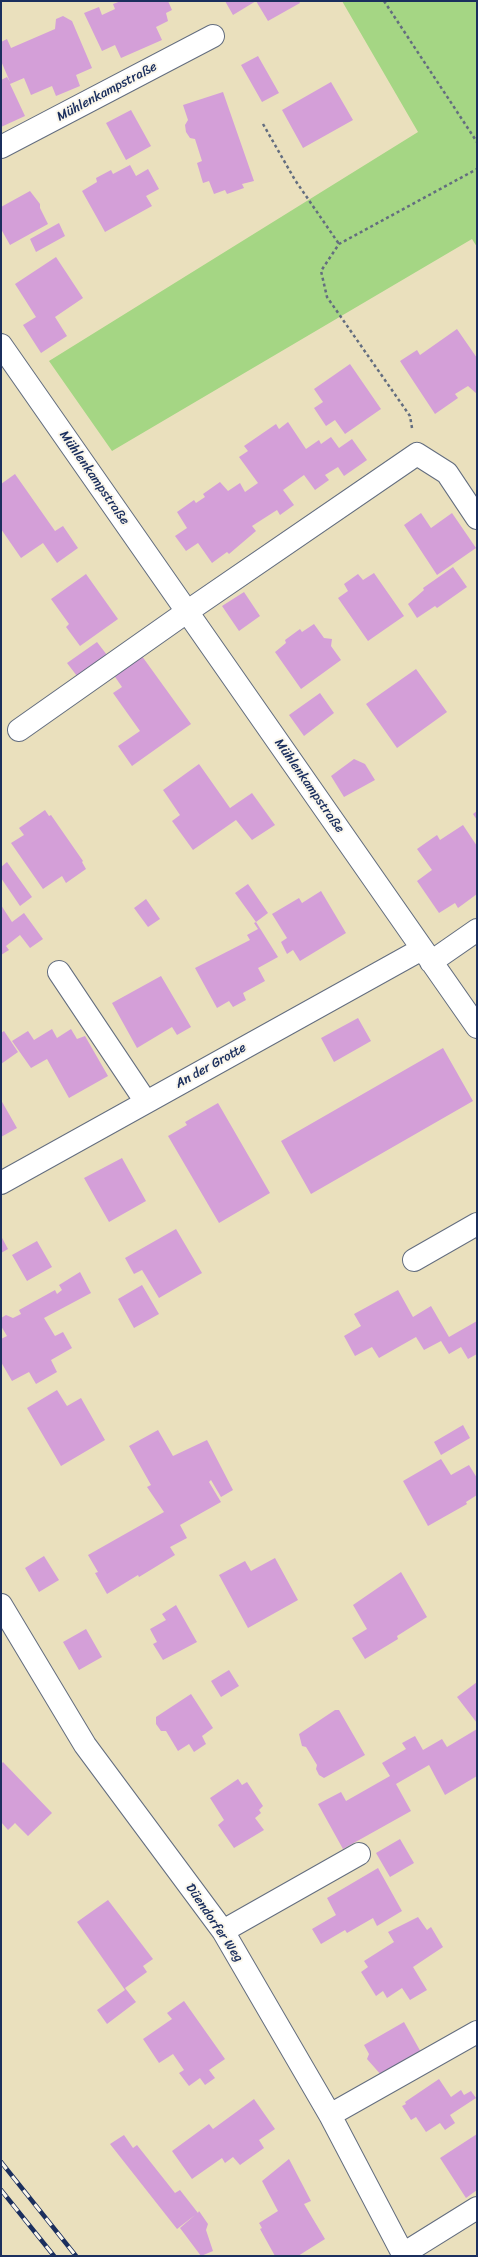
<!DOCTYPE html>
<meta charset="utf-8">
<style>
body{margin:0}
#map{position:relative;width:478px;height:2257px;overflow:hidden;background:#eae0bd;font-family:Sriracha,sans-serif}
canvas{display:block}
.frame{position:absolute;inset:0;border:2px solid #1b2f5e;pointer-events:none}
</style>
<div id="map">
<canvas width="478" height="2257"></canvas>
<div class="frame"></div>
</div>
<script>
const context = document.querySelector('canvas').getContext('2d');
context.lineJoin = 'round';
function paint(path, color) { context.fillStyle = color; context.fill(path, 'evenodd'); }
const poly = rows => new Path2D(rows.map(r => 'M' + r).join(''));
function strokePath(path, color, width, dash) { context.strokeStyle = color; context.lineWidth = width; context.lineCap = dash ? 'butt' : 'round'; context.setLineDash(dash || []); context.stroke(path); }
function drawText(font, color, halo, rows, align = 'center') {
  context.font = font + ' Sriracha,sans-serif'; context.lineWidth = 4; context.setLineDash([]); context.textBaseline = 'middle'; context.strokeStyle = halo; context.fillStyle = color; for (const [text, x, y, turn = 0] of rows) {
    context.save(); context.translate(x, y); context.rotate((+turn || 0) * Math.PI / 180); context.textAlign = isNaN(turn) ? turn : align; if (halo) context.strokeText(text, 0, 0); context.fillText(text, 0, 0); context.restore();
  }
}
paint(poly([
 [342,1,477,1,477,247,472,239,112,451,49,361,418,132]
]), '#a5d684');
paint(poly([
 [121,1,168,1,172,10,166,13,168,21,156,27,162,40,121,58,115,45,102,51,84,13,99,7,102,15,115,9,113,4],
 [225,1,256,1,233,15],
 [256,1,299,1,300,3,268,21],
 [63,16,72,21,92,68,76,75,80,86,56,96,52,86,31,95,24,78,10,84,25,116,1,127,1,80,7,77,10,82,1,61,1,42,7,39,11,48,55,29,56,19],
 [258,56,279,93,262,102,241,65],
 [331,82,353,120,303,148,282,110],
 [223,92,254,181,242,184,244,188,227,194,225,190,214,194,209,181,203,183,197,163,202,161,195,139,190,138,186,132,185,125,188,120,183,105],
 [131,110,151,146,126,160,106,123],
 [130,165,136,176,148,169,159,189,146,196,152,206,105,232,82,191,97,182,96,178,111,170,113,174],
 [30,191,40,204,40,208,48,224,10,245,1,229,1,207],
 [59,223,65,236,36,252,30,239],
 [56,257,83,298,55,317,67,336,41,353,23,325,36,317,15,284],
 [457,329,477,358,477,394,468,386,455,394,458,398,435,414,400,361,417,350,420,355],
 [350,364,381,409,345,434,335,420,326,426,314,408,323,402,314,389],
 [288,422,306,449,319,440,321,444,331,437,339,448,352,439,367,460,344,476,338,467,325,475,329,480,315,490,304,475,283,490,294,505,280,515,277,510,252,526,256,531,229,554,227,552,212,563,198,543,186,551,175,536,187,528,177,512,194,500,196,503,205,497,203,494,220,482,228,491,240,483,245,492,258,483,239,457,248,451,244,446,276,424,279,429],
 [15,474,55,531,63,526,78,548,57,563,43,543,21,558,1,529,1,484],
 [421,513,431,528,452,513,476,548,437,575,404,525],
 [453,567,467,587,437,608,435,606,417,618,408,604,424,590,423,588],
 [374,573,404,616,368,641,338,598,348,591,344,584,358,574,363,580],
 [86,574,118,619,80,646,66,627,69,624,51,599],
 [244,592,260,616,239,631,222,606],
 [314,624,324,638,332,639,331,646,341,660,301,689,275,652,286,643,285,640,300,629,302,632],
 [97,642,107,655,77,676,67,663],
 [139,652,191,724,132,766,118,746,140,731,113,693,122,687,111,671],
 [416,669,447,712,397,748,366,704],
 [320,693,334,713,304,736,289,715],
 [354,759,365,764,375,780,344,797,331,776],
 [199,764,230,808,252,793,275,825,252,840,236,820,193,850,172,821,180,815,163,790],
 [45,810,49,816,51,815,83,861,82,862,86,869,66,883,62,876,43,889,11,843,24,835,19,828],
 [477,811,477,820,473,814],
 [463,825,477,846,477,894,458,908,455,903,439,913,417,881,432,870,417,849,437,835,440,840],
 [7,862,32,897,20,906,1,878,1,867],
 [248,884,268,913,256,922,235,893],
 [321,891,346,933,300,961,293,950,287,954,281,942,287,938,272,914,299,898,302,903],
 [146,899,160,919,148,927,134,908],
 [1,905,12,922,24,913,43,939,30,948,20,935,6,946,9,950,1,955],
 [256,922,278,957,258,968,265,981,243,993,246,1000,233,1007,229,1001,217,1008,195,968,250,940,247,935,258,929,254,923],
 [161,976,191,1027,177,1035,172,1027,137,1048,112,1003],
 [358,1018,371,1041,334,1062,321,1038],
 [52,1029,57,1038,71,1029,77,1039,85,1036,108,1076,69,1098,47,1059,31,1068,12,1041,28,1031,34,1040],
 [4,1031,18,1052,1,1064,1,1033],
 [443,1048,473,1101,311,1194,281,1141],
 [1,1100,17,1128,1,1137],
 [218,1103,270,1193,219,1223,168,1136,187,1125,185,1122],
 [122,1158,146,1201,109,1222,84,1178],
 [176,1229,202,1273,159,1298,142,1270,134,1274,125,1258],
 [1,1236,8,1249,1,1253],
 [37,1241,52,1267,27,1281,12,1255],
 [80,1272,91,1293,44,1318,55,1336,63,1332,72,1348,51,1360,57,1372,36,1384,29,1372,12,1381,1,1362,1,1339,7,1336,1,1326,1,1318,6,1315,13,1318,21,1314,19,1310,55,1290,57,1294,62,1290,59,1285],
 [142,1285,159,1314,134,1328,118,1299],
 [398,1290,413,1317,431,1306,449,1337,477,1321,477,1354,468,1359,461,1347,449,1354,441,1341,424,1350,416,1337,379,1358,372,1347,355,1356,344,1336,361,1326,354,1314],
 [57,1390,67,1406,81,1398,105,1440,61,1466,27,1408],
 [463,1425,470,1438,441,1455,434,1442],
 [158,1430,173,1456,207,1440,233,1490,221,1497,211,1480,209,1482,221,1502,180,1525,187,1538,170,1547,175,1555,139,1577,138,1575,107,1594,95,1573,98,1572,88,1555,164,1512,147,1487,151,1485,129,1446],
 [441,1459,451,1475,469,1465,477,1478,477,1495,466,1502,467,1504,428,1526,403,1481],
 [44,1556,59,1580,39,1592,25,1568],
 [275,1558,298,1600,248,1628,219,1575,245,1561,251,1571],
 [401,1572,427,1617,397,1636,398,1639,365,1659,352,1638,367,1629,353,1605],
 [176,1605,197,1642,163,1660,153,1644,157,1642,150,1629,166,1620,162,1614],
 [86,1629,102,1657,79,1670,63,1642],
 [229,1670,239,1686,221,1697,211,1681],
 [477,1682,477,1723,457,1697],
 [191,1694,213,1728,202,1736,206,1744,194,1752,189,1744,178,1751,166,1731,161,1731,156,1724,156,1717],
 [335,1710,339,1710,365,1755,324,1778,319,1775,316,1769,317,1765,306,1747,302,1746,299,1734],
 [477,1729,477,1776,445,1795,429,1765,396,1784,411,1811,343,1849,318,1804,341,1792,346,1801,390,1776,382,1763,406,1749,402,1743,415,1736,423,1750,442,1739,447,1747],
 [3,1762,52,1813,28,1836,15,1823,8,1830,1,1822,1,1764],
 [238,1779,242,1785,247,1782,263,1806,259,1810,261,1813,255,1818,264,1830,234,1848,218,1825,224,1820,210,1798],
 [400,1839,414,1863,390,1877,376,1853],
 [378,1868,402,1911,377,1926,373,1918,347,1933,345,1930,321,1944,312,1929,336,1915,327,1898],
 [108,1900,153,1959,143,1966,147,1972,125,1988,136,2002,107,2024,97,2010,125,1990,77,1922],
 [418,1917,427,1930,431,1927,443,1947,413,1967,427,1990,410,2000,402,1988,387,1998,383,1991,376,1996,361,1972,368,1967,364,1961,394,1942,388,1932],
 [184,2001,225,2059,209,2070,215,2078,205,2085,200,2078,189,2086,179,2073,184,2070,173,2054,159,2063,143,2039,172,2019,167,2013],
 [404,2022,422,2054,382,2076,367,2059,369,2054,364,2045],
 [439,2079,451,2097,461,2090,464,2095,471,2091,476,2098,450,2115,455,2123,445,2130,440,2123,426,2132,416,2117,411,2120,402,2106,406,2104,405,2102],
 [254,2099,275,2129,259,2140,264,2148,240,2165,233,2157,225,2163,222,2158,192,2179,172,2151,209,2124,213,2129],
 [477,2134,477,2190,466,2198,440,2158],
 [124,2135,133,2148,137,2145,175,2193,180,2190,198,2213,199,2211,208,2224,206,2230,213,2251,201,2256,180,2228,195,2215,177,2229,110,2144],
 [289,2159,311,2201,304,2204,325,2239,298,2256,275,2256,260,2229,262,2228,259,2223,278,2211,262,2181]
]), '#d49fd8');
const minor = poly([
 [1,147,213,36],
 [1,345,477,1027],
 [19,730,188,611,417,454,447,473,477,518],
 [431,962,477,930],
 [59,972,146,1102],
 [1,1183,422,949],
 [414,1260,477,1224],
 [1,1605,85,1745,223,1931,330,2115,404,2256],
 [223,1931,359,1854],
 [330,2115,477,2032],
 [403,2254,477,2208]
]);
strokePath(minor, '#636d7f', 24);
strokePath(poly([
 [384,1,477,142],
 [263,124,295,180,339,244],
 [412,428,410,416,327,297,321,271,339,244,477,169]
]), '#636d7f', 2.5, [3, 3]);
strokePath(minor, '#fff', 22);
const rail = poly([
 [1,2162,76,2256],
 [1,2190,54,2256]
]);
strokePath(rail, '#1b2f5e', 4.5);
strokePath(rail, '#fbf7ec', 3, [9]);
drawText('13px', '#1b2f5e', '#fbf7ec', [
 ["Mühlenkampstraße",107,92,-28],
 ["Mühlenkampstraße",94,478,55],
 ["Mühlenkampstraße",309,786,55],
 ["An der Grotte",211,1066,-29],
 ["Düendorfer Weg",214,1923,56]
]);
</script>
